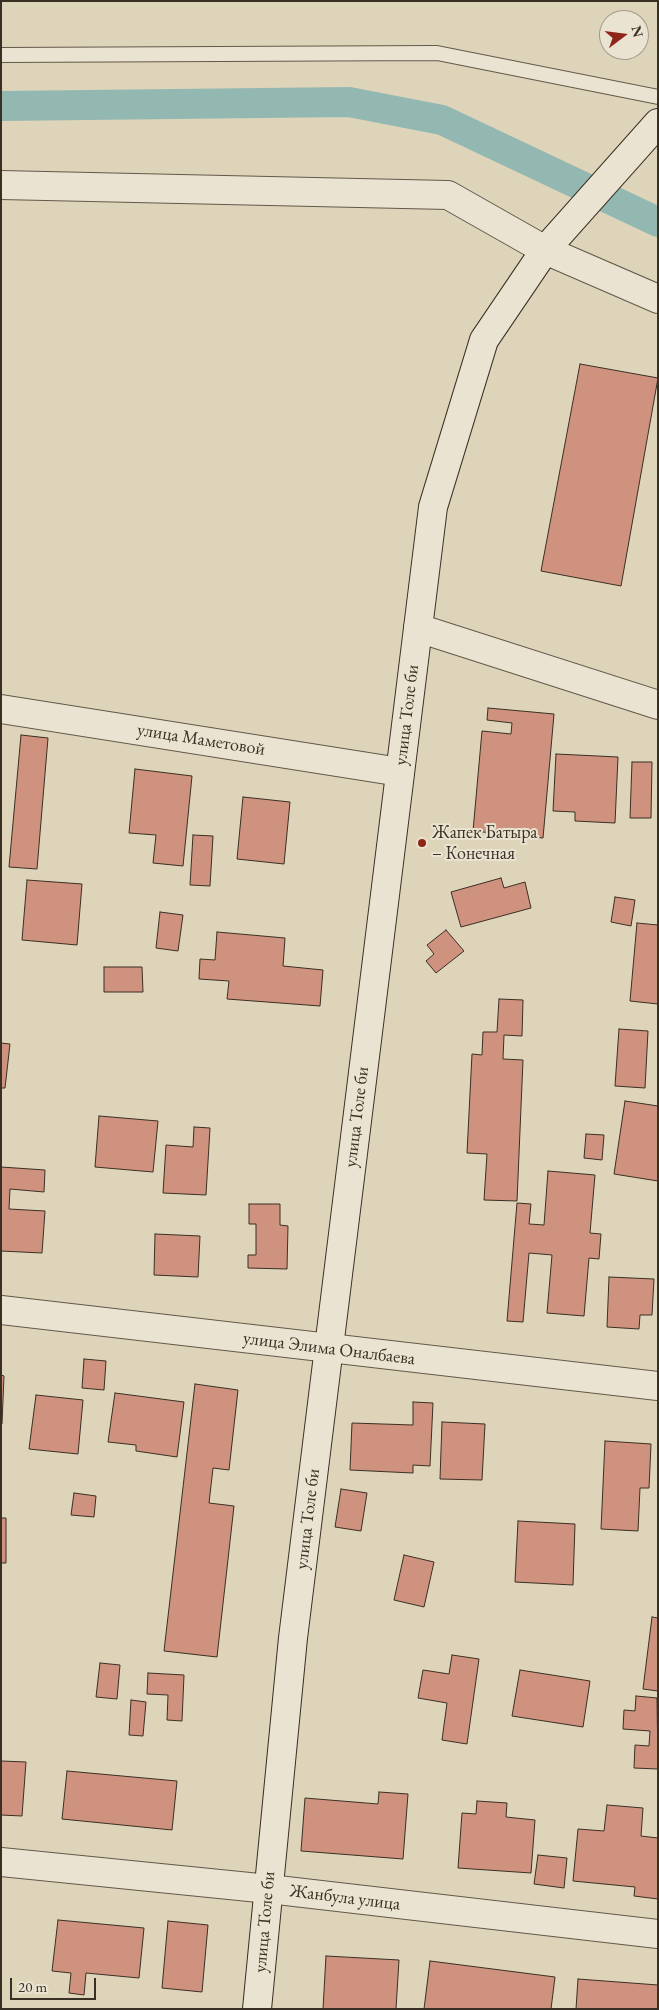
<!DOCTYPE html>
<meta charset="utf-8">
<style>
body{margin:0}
#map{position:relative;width:659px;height:2010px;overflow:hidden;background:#ded4ba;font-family:"EB Garamond",serif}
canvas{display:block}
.frame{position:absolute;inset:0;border:2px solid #3a2f23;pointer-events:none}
.north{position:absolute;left:599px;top:10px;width:50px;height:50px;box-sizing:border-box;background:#eae3d2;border:1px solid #a49b8c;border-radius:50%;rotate:75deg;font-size:14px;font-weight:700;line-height:20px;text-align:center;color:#3a2f23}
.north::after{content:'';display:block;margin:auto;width:18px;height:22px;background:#8f2418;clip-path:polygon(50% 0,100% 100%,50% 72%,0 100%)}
.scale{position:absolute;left:10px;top:1978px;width:86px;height:22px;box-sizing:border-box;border:2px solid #3a2f23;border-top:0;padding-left:6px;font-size:15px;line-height:18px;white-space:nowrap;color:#3a2f23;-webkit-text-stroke:4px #eae3d2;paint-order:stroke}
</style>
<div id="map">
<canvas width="659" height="2010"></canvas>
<div class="frame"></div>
<div class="north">N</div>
<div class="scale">20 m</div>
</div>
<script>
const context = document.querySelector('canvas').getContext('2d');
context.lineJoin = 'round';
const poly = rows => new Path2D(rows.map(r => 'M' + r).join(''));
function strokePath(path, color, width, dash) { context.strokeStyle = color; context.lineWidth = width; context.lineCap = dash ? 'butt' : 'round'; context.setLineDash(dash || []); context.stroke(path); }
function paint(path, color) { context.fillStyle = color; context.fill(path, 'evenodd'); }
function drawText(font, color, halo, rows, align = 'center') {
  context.font = font + ' "EB Garamond",serif'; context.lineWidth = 4; context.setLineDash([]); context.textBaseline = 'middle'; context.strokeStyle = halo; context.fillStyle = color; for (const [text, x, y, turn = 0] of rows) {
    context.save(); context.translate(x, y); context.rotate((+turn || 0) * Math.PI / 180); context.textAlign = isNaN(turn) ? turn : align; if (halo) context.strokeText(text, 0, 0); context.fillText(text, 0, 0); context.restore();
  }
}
strokePath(poly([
 [1,106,349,102,442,120,658,222]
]), '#93b8b2', 30);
const building = poly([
 [580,364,658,378,621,586,541,571,580,364],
 [488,708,554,714,543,838,473,831,482,731,511,734,512,723,487,720,488,708],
 [21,735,48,738,37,869,9,867,21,735],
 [556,754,618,757,615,823,575,821,575,812,553,811,556,754],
 [632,762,652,762,651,818,630,818,632,762],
 [135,769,192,776,183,866,153,863,156,835,129,833,135,769],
 [243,797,290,802,284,864,237,859,243,797],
 [193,835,213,836,210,886,190,885,193,835],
 [501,878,504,888,525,882,531,908,461,927,451,892,501,878],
 [27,880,82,884,77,945,22,940,27,880],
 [615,897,635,900,631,926,611,922,615,897],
 [160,912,183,915,178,951,156,948,160,912],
 [637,923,658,925,658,1004,630,1001,637,923],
 [446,930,464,951,436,973,426,961,434,954,427,945,446,930],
 [217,932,285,938,283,966,323,970,320,1006,227,999,229,981,199,979,200,959,215,960,217,932],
 [104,967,142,967,143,992,104,992,104,967],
 [499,999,523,1000,522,1036,504,1035,503,1059,523,1060,517,1201,484,1200,487,1154,467,1153,472,1054,482,1055,483,1032,497,1032,499,999],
 [619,1029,648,1031,645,1088,615,1086,619,1029],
 [1,1043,10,1044,5,1088,1,1088,1,1043],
 [625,1101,658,1106,658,1181,614,1174,625,1101],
 [99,1116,158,1121,153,1172,95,1167,99,1116],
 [194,1127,210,1128,206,1195,163,1193,166,1145,193,1147,194,1127],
 [586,1134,604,1135,602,1160,584,1158,586,1134],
 [1,1167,45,1170,44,1192,10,1189,9,1209,45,1211,42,1253,1,1251,1,1167],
 [548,1171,595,1175,590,1233,601,1234,599,1259,589,1258,584,1316,547,1313,552,1255,529,1253,523,1322,507,1321,517,1203,531,1204,529,1224,544,1225,548,1171],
 [249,1204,280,1204,280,1225,288,1226,287,1269,248,1268,248,1255,256,1255,256,1224,249,1224,249,1204],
 [155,1234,200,1236,198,1277,154,1275,155,1234],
 [609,1277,654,1279,652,1315,640,1315,639,1329,607,1327,609,1277],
 [84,1359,106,1361,104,1390,82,1388,84,1359],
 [1,1375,4,1376,2,1424,1,1424,1,1375],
 [195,1384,238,1390,229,1470,213,1468,209,1503,234,1506,217,1657,164,1651,195,1384],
 [115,1393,184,1402,177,1457,136,1451,136,1445,108,1442,115,1393],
 [36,1395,83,1400,78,1454,29,1449,36,1395],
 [413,1402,433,1403,430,1466,413,1465,413,1473,350,1470,352,1423,413,1425,413,1402],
 [442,1422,485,1424,482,1480,440,1479,442,1422],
 [605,1441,651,1444,649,1488,640,1488,638,1531,601,1529,605,1441],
 [341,1489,367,1493,361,1531,335,1527,341,1489],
 [74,1493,96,1496,94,1517,71,1515,74,1493],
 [1,1518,6,1518,6,1563,1,1563,1,1518],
 [518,1521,575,1524,573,1585,515,1582,518,1521],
 [404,1555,434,1562,424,1607,394,1600,404,1555],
 [652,1617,658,1618,658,1691,643,1689,652,1617],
 [452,1655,479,1659,467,1744,442,1740,447,1703,418,1698,423,1670,449,1674,452,1655],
 [100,1663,120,1665,117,1699,96,1697,100,1663],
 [520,1670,590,1681,583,1727,512,1716,520,1670],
 [148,1673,184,1675,182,1721,167,1720,168,1695,147,1694,148,1673],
 [636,1696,657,1698,658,1769,634,1768,635,1745,649,1746,650,1731,623,1729,624,1710,635,1711,636,1696],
 [131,1700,146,1702,143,1736,129,1735,131,1700],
 [1,1761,26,1762,22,1816,1,1815,1,1761],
 [67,1771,177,1781,172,1830,62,1819,67,1771],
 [379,1792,408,1794,403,1859,301,1851,305,1798,378,1804,379,1792],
 [477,1801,507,1803,506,1817,535,1820,531,1873,458,1868,462,1813,476,1814,477,1801],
 [607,1805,643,1808,641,1836,658,1838,658,1899,634,1896,635,1887,573,1881,578,1829,604,1831,607,1805],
 [538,1855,567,1858,564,1888,534,1884,538,1855],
 [58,1920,144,1928,139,1978,86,1973,84,1995,69,1993,71,1973,52,1971,58,1920],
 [168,1921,208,1925,202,1992,162,1988,168,1921],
 [326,1956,399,1960,396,2009,323,2009,326,1956],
 [430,1961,555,1977,551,2009,424,2009,430,1961],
 [578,1979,658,1985,658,2009,576,2009,578,1979]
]);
paint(building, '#cf927f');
strokePath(building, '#3a2f23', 1);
const service = poly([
 [1,55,437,53,658,97]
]);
const minor = poly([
 [1,185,448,195,545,250,658,299],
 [418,628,658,705],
 [1,709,400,772],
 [1,1310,658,1386],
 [1,1862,269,1889]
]);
const tertiary = poly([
 [269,1889,658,1934]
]);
const secondary = poly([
 [257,2009,293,1638,433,507,484,340,545,250,658,123]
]);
strokePath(service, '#635849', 16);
strokePath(minor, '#635849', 30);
strokePath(tertiary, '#635849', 30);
strokePath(secondary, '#3a2f23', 30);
strokePath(service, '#eae3d2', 14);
strokePath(minor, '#eae3d2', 28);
strokePath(tertiary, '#eae3d2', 28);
strokePath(secondary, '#eae3d2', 28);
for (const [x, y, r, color] of [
 [422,843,5,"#8f2418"]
]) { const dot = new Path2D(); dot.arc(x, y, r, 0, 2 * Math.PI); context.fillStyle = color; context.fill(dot); strokePath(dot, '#eae3d2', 2); }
drawText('18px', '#3a2f23', '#eae3d2', [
 ["улица Толе би",407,715,-83],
 ["улица Маметовой",201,740,9],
 ["улица Толе би",357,1117,-83],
 ["улица Элима Оналбаева",329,1349,7],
 ["улица Толе би",308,1519,-83],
 ["Жанбула улица",345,1898,7],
 ["улица Толе би",265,1922,-85]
]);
drawText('18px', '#3a2f23', '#eae3d2', [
 ["Жапек Батыра",432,833],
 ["– Конечная",432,854]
], 'left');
</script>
